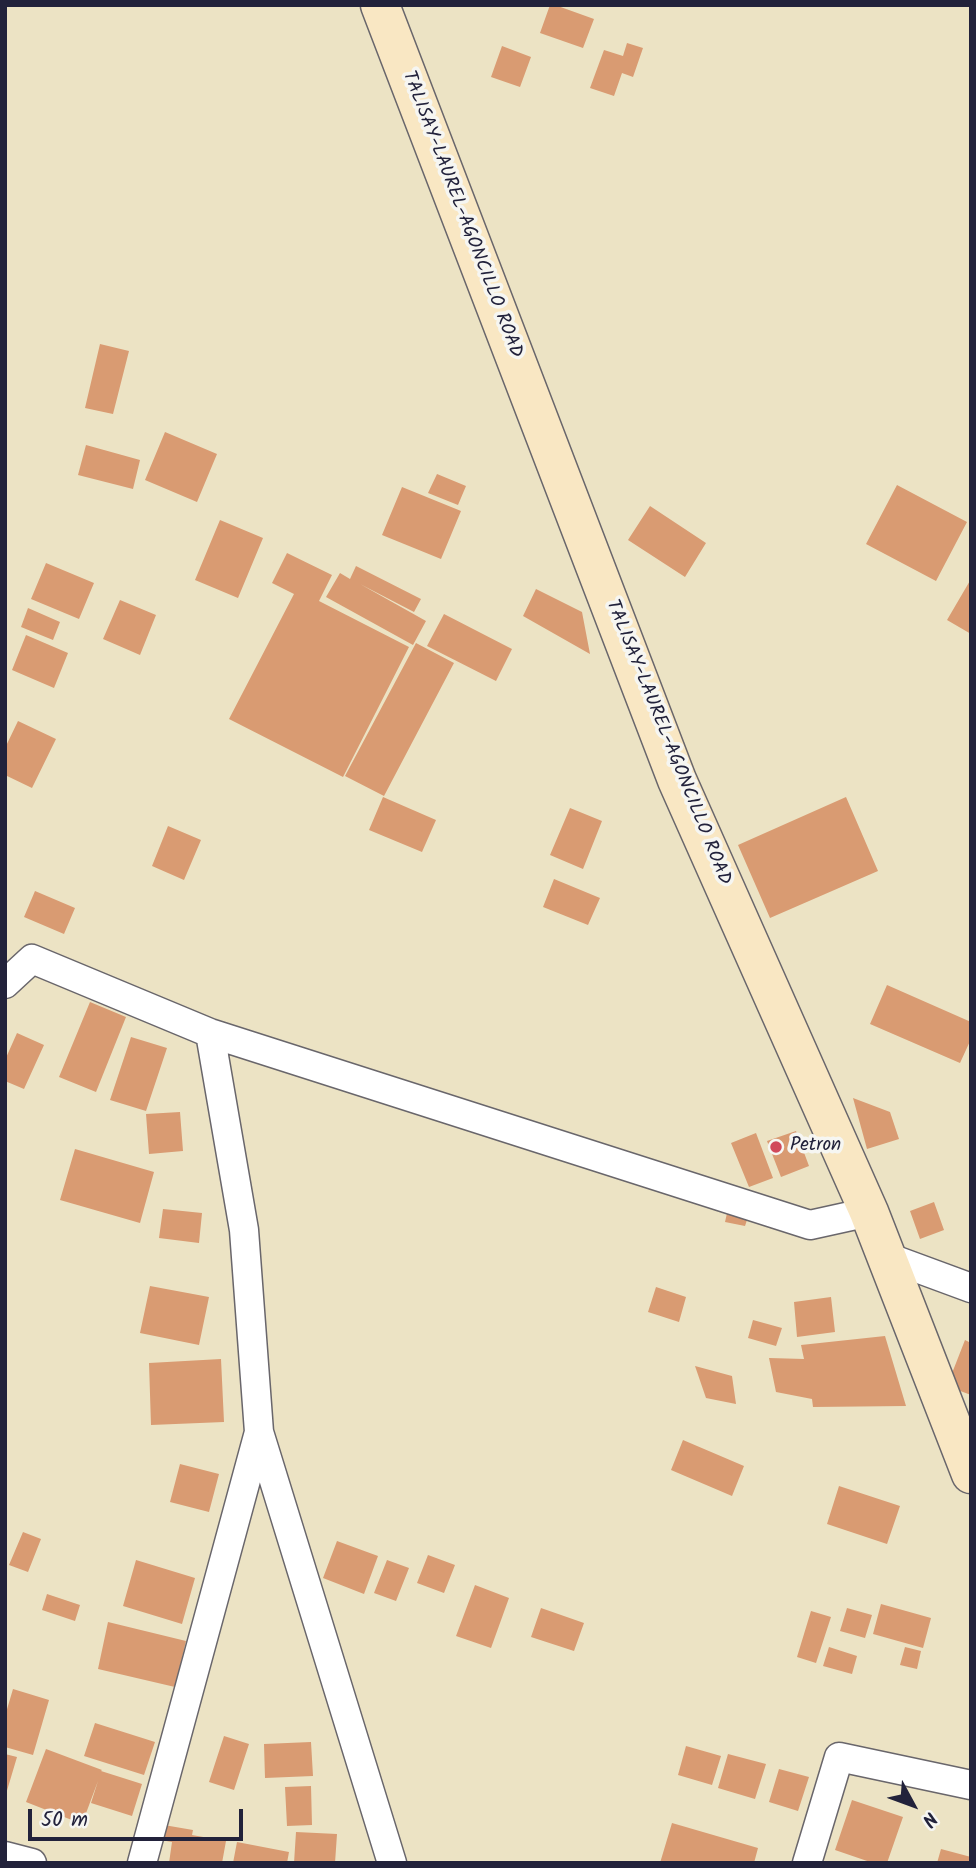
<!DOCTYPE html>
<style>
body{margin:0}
#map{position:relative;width:976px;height:1868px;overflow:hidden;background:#ece3c4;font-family:Kalam,sans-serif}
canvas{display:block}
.frame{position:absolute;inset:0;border:7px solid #22223b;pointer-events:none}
.north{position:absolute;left:878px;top:1770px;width:70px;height:70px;-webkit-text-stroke:5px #f6f6f2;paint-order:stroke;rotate:131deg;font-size:19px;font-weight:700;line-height:28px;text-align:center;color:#22223b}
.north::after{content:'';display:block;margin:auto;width:24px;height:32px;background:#22223b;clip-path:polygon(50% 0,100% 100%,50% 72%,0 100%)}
.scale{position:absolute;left:28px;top:1809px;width:215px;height:32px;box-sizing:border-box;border:4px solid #22223b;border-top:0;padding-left:9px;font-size:21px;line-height:24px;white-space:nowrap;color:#22223b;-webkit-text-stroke:5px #f6f6f2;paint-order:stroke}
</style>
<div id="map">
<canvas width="976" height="1868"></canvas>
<div class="frame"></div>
<div class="north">N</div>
<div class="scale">50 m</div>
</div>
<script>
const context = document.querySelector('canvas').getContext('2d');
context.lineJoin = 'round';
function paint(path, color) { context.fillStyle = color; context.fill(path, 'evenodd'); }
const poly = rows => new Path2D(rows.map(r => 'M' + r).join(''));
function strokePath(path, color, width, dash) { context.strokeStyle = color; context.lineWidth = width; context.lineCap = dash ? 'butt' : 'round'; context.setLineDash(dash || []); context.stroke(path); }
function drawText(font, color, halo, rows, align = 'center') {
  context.font = font + ' Kalam,sans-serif'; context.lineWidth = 7; context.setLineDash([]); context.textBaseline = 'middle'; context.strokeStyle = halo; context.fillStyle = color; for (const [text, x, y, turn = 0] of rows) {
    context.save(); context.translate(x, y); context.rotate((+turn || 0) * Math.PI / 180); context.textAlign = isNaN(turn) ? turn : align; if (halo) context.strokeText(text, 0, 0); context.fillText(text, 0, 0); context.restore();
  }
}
paint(poly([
 [550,5,555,5,594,19,583,48,540,33],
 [627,43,643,48,633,77,622,73,614,96,590,88,604,50,623,56],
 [502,46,531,57,520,87,491,77],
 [100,344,129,351,113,414,85,408],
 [165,432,217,454,197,502,145,480],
 [86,445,140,460,133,489,78,475],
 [437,474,466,486,458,505,428,493],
 [897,485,967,522,936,581,866,544],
 [402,487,461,511,441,559,382,535],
 [650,506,706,543,685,577,628,540],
 [220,520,263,538,238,598,195,580],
 [287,553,332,575,319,601,409,647,343,777,229,719,294,594,272,583],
 [46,563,94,583,79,619,31,599],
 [356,566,421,599,414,612,360,584,426,621,413,645,326,597,340,573,350,579],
 [971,579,971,634,947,620],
 [536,589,582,612,590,654,523,616],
 [120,600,156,615,140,655,103,639],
 [28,608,60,622,53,640,21,627],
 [444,614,512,649,496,681,427,646],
 [26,635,68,653,54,688,12,670],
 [416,643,454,663,384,796,345,776],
 [18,721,56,739,32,788,5,775,5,748],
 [383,797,436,820,422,852,369,830],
 [846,797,878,871,770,918,738,845],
 [570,808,602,821,583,869,550,855],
 [168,826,201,840,184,880,152,866],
 [554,879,600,898,588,925,543,907],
 [35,891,75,908,64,934,24,917],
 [887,985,971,1022,971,1039,960,1063,870,1024],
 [90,1002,126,1017,96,1092,59,1077],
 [17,1033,44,1045,24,1089,5,1081,5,1060],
 [131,1037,167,1048,146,1111,110,1100],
 [853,1098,890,1112,899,1139,867,1149],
 [180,1112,183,1151,149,1154,146,1114],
 [796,1131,809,1166,781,1177,767,1141],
 [756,1133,773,1178,749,1187,731,1143],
 [75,1149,154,1172,140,1223,60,1200],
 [934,1202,944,1230,920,1239,910,1211],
 [163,1209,202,1213,199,1243,159,1238],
 [728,1209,749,1214,745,1226,725,1222],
 [150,1286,209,1297,199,1345,140,1333],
 [656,1287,686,1297,679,1322,648,1312],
 [831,1297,835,1332,797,1337,794,1302],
 [753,1320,782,1328,776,1346,748,1338],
 [885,1336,906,1406,813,1407,812,1399,776,1392,769,1358,804,1359,801,1345],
 [965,1340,971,1343,971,1395,947,1386],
 [221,1359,224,1422,151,1425,149,1363],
 [695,1366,732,1376,736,1404,706,1398],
 [683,1440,744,1466,732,1496,671,1470],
 [180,1464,219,1474,209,1512,170,1502],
 [839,1486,900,1506,887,1544,827,1524],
 [23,1532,41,1539,28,1572,9,1565],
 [337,1541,378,1556,364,1594,323,1578],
 [428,1555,455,1565,444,1593,417,1583],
 [136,1560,195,1578,182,1624,123,1606],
 [387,1560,409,1568,396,1601,374,1593],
 [475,1585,509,1598,491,1648,456,1636],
 [47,1594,80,1605,75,1621,42,1610],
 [881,1604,931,1618,923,1648,873,1634],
 [541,1608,584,1623,574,1651,531,1637],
 [847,1608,872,1615,865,1638,840,1631],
 [811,1611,831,1617,816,1663,797,1657],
 [108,1622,186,1641,175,1687,98,1669],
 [829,1647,857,1656,852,1674,823,1666],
 [905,1647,921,1651,917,1669,900,1665],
 [13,1689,49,1700,33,1755,5,1747,5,1716],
 [95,1723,155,1742,144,1775,84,1756],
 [224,1736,249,1744,234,1790,209,1782],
 [311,1742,313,1776,265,1778,264,1744],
 [686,1746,721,1756,712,1785,678,1775],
 [46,1749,102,1770,101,1771,142,1784,132,1816,91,1803,98,1781,82,1824,26,1802],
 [5,1754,17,1757,6,1794,5,1793],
 [728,1754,766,1764,755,1799,718,1788],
 [779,1769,809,1777,798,1811,769,1802],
 [311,1786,312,1825,287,1826,285,1787],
 [852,1800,903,1817,887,1863,873,1863,835,1850],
 [672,1823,758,1848,754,1863,660,1863],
 [158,1824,193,1830,192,1835,226,1841,222,1863,169,1863,172,1842,155,1839],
 [296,1832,337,1834,335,1863,294,1863],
 [237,1842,289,1852,287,1863,233,1863],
 [941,1849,971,1857,971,1863,937,1863]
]), '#d99b72');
const street = poly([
 [5,984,32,959,210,1033,810,1225,869,1212],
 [210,1033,244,1230,259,1432,392,1863],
 [887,1257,971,1288],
 [5,1856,32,1863],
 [142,1863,259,1432],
 [807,1863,839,1757,971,1785]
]);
const secondary = poly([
 [380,5,677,780,869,1212,971,1474]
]);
strokePath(street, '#69666b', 31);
strokePath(secondary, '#69666b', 41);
strokePath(street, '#fff', 28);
strokePath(secondary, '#f9e7c3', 38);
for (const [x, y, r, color] of [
 [776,1147,7,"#d1495b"]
]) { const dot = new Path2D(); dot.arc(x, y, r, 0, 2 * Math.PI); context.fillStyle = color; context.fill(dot); strokePath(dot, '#f6f6f2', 2.5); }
drawText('19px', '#22223b', '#f6f6f2', [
 ["TALISAY-LAUREL-AGONCILLO ROAD",461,215,69],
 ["TALISAY-LAUREL-AGONCILLO ROAD",667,743,68]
]);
drawText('19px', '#22223b', '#f6f6f2', [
 ["Petron",790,1147]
], 'left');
</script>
